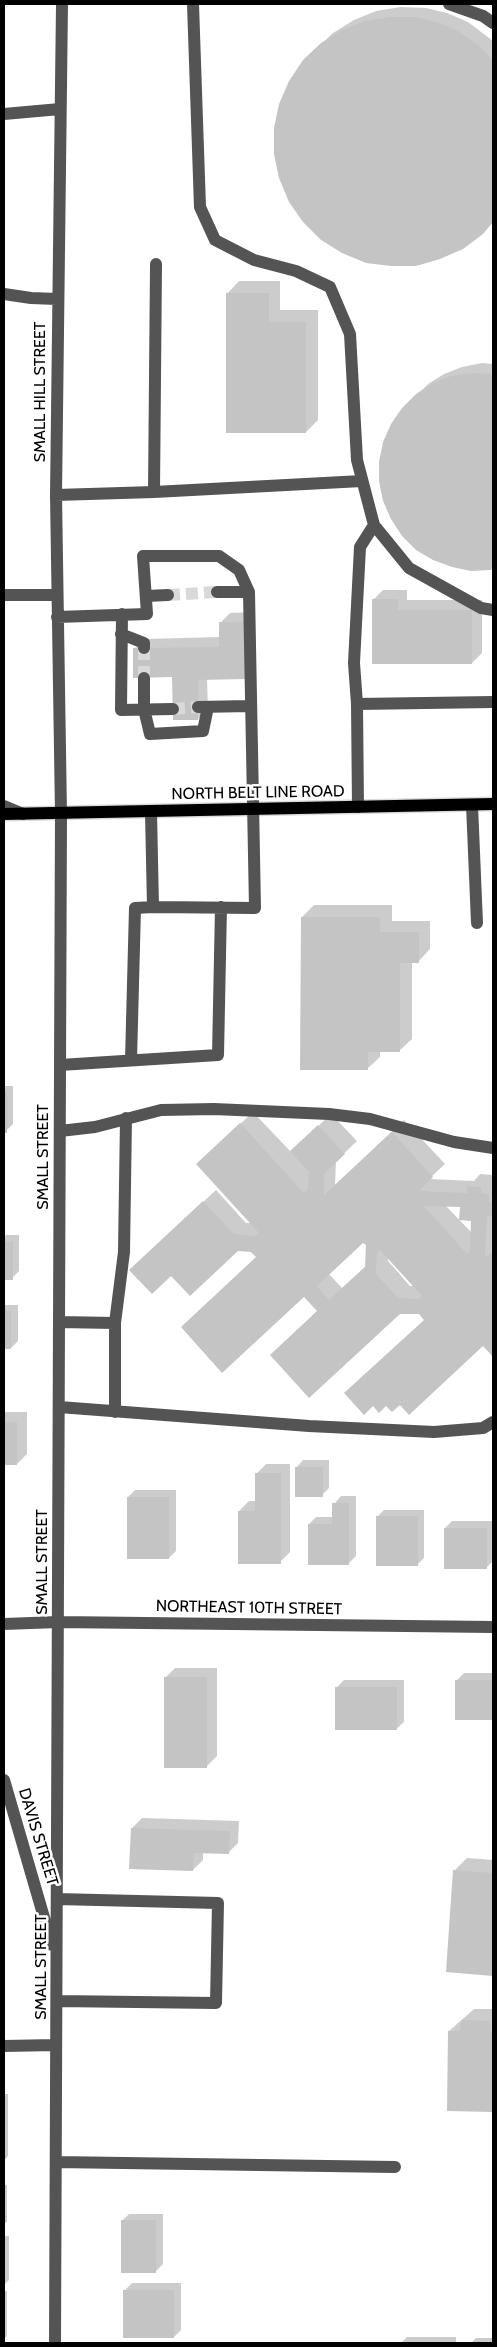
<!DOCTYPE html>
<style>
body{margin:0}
#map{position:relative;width:497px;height:2347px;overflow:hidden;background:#fff;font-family:Cabin,sans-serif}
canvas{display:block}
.frame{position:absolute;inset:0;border:5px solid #000;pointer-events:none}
</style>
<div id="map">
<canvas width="497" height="2347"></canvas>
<div class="frame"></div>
</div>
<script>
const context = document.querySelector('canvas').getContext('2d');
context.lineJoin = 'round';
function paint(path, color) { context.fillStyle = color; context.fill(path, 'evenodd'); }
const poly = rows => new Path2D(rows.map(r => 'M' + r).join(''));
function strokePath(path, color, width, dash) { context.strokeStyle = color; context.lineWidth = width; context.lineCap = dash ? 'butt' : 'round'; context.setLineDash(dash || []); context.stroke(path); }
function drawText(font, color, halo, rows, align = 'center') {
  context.font = font + ' Cabin,sans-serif'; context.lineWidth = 5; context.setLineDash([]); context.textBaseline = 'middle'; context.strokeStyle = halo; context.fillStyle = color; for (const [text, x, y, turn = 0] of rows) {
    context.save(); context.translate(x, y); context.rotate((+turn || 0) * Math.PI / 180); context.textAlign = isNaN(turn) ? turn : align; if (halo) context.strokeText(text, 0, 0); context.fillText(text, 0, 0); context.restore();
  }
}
paint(poly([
 [401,7,426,8,447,13,468,22,493,41,493,221,482,233,304,61,333,33,354,20,376,11],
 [239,281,280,281,280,310,318,310,318,420,306,432,227,294],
 [482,363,493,364,493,568,491,569,414,398,428,384,444,374,462,367],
 [383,590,407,590,407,600,482,600,482,653,472,663,373,600],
 [254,612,207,679,208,709,198,719,173,676,134,649,144,639,220,637,220,623,230,613],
 [314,905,392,905,392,921,430,921,430,949,418,962,412,962,412,1039,399,1051,380,1051,380,1057,367,1069,302,917],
 [4,1086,13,1086,13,1124,6,1131,4,1131],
 [253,1112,291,1152,331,1114,357,1141,336,1161,335,1185,404,1120,445,1164,429,1179,474,1181,480,1174,493,1175,493,1355,483,1344,425,1319,420,1313,318,1310,304,1295,252,1250,237,1250,171,1274,143,1258,216,1190,246,1223,252,1223,210,1152],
 [446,1206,461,1206,472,1220,472,1233],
 [363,1241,367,1245,366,1266,342,1288,328,1273],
 [388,1257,415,1286,410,1286,388,1261],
 [4,1235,19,1235,19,1271,12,1278,4,1278],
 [4,1305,18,1305,18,1341,11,1348,4,1348],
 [4,1412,27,1412,27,1454,17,1464,4,1464],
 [303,1460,329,1460,329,1488,322,1495,296,1468],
 [266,1464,290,1464,290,1552,280,1562,239,1511,249,1501,256,1501,256,1474],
 [135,1490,176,1490,176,1551,169,1558,128,1497],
 [341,1496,356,1496,356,1556,349,1563,309,1524,316,1517,334,1517,334,1504],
 [384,1510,424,1510,424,1558,417,1565,377,1517],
 [452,1521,493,1521,493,1561,486,1568,445,1528],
 [175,1668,217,1668,217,1756,207,1766,165,1678],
 [464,1673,493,1673,493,1718,457,1718,457,1680],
 [344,1680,404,1680,404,1722,396,1729,337,1687],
 [142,1818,239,1821,238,1843,228,1853,203,1852,203,1860,193,1870,132,1828],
 [467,1858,493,1860,493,1974,448,1971,455,1870],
 [474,2009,493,2009,493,2110,448,2110,449,2031],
 [4,2094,8,2094,8,2156,4,2161],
 [4,2185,7,2185,7,2222,4,2224],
 [129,2214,163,2214,163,2264,156,2271,122,2221],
 [4,2236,9,2236,9,2280,4,2285],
 [132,2283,181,2283,181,2330,174,2337,125,2290],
 [4,2291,7,2291,7,2336,4,2339],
 [407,2337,456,2337,456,2343,401,2343],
 [476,2338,493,2338,493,2343,471,2343]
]), '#0003');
paint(poly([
 [390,17,415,17,437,22,458,31,477,44,493,60,493,222,483,234,463,249,440,259,416,266,391,266,366,263,342,253,321,240,303,222,289,202,279,178,274,154,274,128,279,104,289,81,303,60,321,43,342,30,365,21],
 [226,293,269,293,269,322,306,322,306,433,226,433],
 [471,373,493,374,493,569,491,570,471,571,452,567,433,560,416,550,402,536,391,519,383,501,379,481,379,462,383,442,391,424,402,408,416,394,433,383,451,376],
 [372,599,398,599,398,610,472,610,472,664,372,664],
 [219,622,244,622,246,679,198,680,198,720,173,720,172,677,133,678,133,648,219,647],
 [301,917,380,917,380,932,419,932,419,963,400,963,400,1052,368,1052,368,1070,300,1070],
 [4,1092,7,1092,7,1133,4,1133],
 [240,1123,304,1193,308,1189,309,1172,290,1151,318,1125,345,1154,324,1174,324,1195,392,1132,433,1177,419,1191,467,1193,467,1186,481,1187,481,1193,489,1194,489,1202,493,1202,493,1216,487,1216,485,1254,487,1257,493,1251,493,1357,483,1346,409,1415,400,1405,392,1412,386,1406,379,1413,373,1406,364,1415,344,1393,424,1320,419,1314,400,1314,309,1398,270,1355,317,1311,304,1297,222,1373,181,1327,256,1257,251,1252,238,1251,190,1296,171,1276,152,1294,129,1270,203,1201,234,1234,256,1236,259,1233,196,1164],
 [424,1206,460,1207,459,1220,471,1221,470,1251,467,1254],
 [363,1243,366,1245,365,1267,329,1300,317,1286],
 [380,1250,422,1296,419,1299,398,1298,376,1274,377,1253],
 [4,1242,13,1242,13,1280,4,1280],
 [4,1311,11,1311,11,1349,4,1349],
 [4,1422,17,1422,17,1465,4,1465],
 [295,1467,323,1467,323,1497,295,1497],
 [255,1473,281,1473,281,1564,238,1564,238,1511,255,1511],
 [127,1497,169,1497,169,1559,127,1559],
 [332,1503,349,1503,349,1565,308,1565,308,1524,332,1524],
 [376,1516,418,1516,418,1566,376,1566],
 [444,1528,487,1528,487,1569,444,1569],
 [164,1677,207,1677,207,1768,164,1768],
 [455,1680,493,1680,493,1720,455,1720],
 [335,1687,397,1687,397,1730,335,1730],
 [131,1828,230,1831,229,1854,194,1853,193,1871,129,1869],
 [453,1870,493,1873,493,1976,446,1972],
 [461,2020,490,2021,490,2031,493,2031,493,2112,447,2111,448,2031,460,2031],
 [121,2220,156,2220,156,2273,121,2273],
 [123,2290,174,2290,174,2338,123,2338]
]), '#c4c4c4');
strokePath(poly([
 [168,595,217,592],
 [144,678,144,648],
 [173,709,198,707]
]), '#d9d9d9', 12, [12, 6]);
const major = poly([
 [4,814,493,804]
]);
strokePath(major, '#dbdbdb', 15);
strokePath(poly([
 [193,4,200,207,215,240,254,260,296,271,330,287,350,334,357,460,374,525,409,568,481,608,493,610],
 [449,4,483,16,493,23],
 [4,114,60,109],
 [4,294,31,298,57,299],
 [154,492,362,481],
 [56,495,154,492,156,264],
 [217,592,249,592],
 [4,595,57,595],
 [146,596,168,595],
 [122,614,121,710,173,709],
 [57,617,147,614,143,556,219,556,239,570,249,592,255,908,153,907,151,812],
 [121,634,144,643,144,648],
 [144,678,144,709,150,734,203,731,208,707],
 [357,704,354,663,360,547,374,525],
 [198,707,249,706],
 [472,805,477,923],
 [4,806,23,814],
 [358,807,357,704,493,702],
 [131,1060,135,908,153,907],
 [60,1065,218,1055,221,907],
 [60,1131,95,1127,161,1110,214,1109,329,1114,370,1119,454,1142,493,1148],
 [59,1322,115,1323],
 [59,1407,309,1426,434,1432,483,1428,493,1422],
 [115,1412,115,1323,124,1252,126,1118],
 [4,1624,58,1622,493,1627],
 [4,1780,52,1945],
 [57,2001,216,2003,218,1903,57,1899],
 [4,2046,56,2045],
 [56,2162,395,2167],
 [55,2343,61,814,56,495,62,4]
]), '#545454', 12);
strokePath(major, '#000', 12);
drawText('16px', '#000', '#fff', [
 ["SMALL HILL STREET",40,392,-90],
 ["NORTH BELT LINE ROAD",258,793,-1],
 ["SMALL STREET",43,1157,-90],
 ["SMALL STREET",42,1562,-90],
 ["NORTHEAST 10TH STREET",249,1608,1],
 ["DAVIS STREET",38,1837,73],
 ["SMALL STREET",41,1967,-90]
]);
</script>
